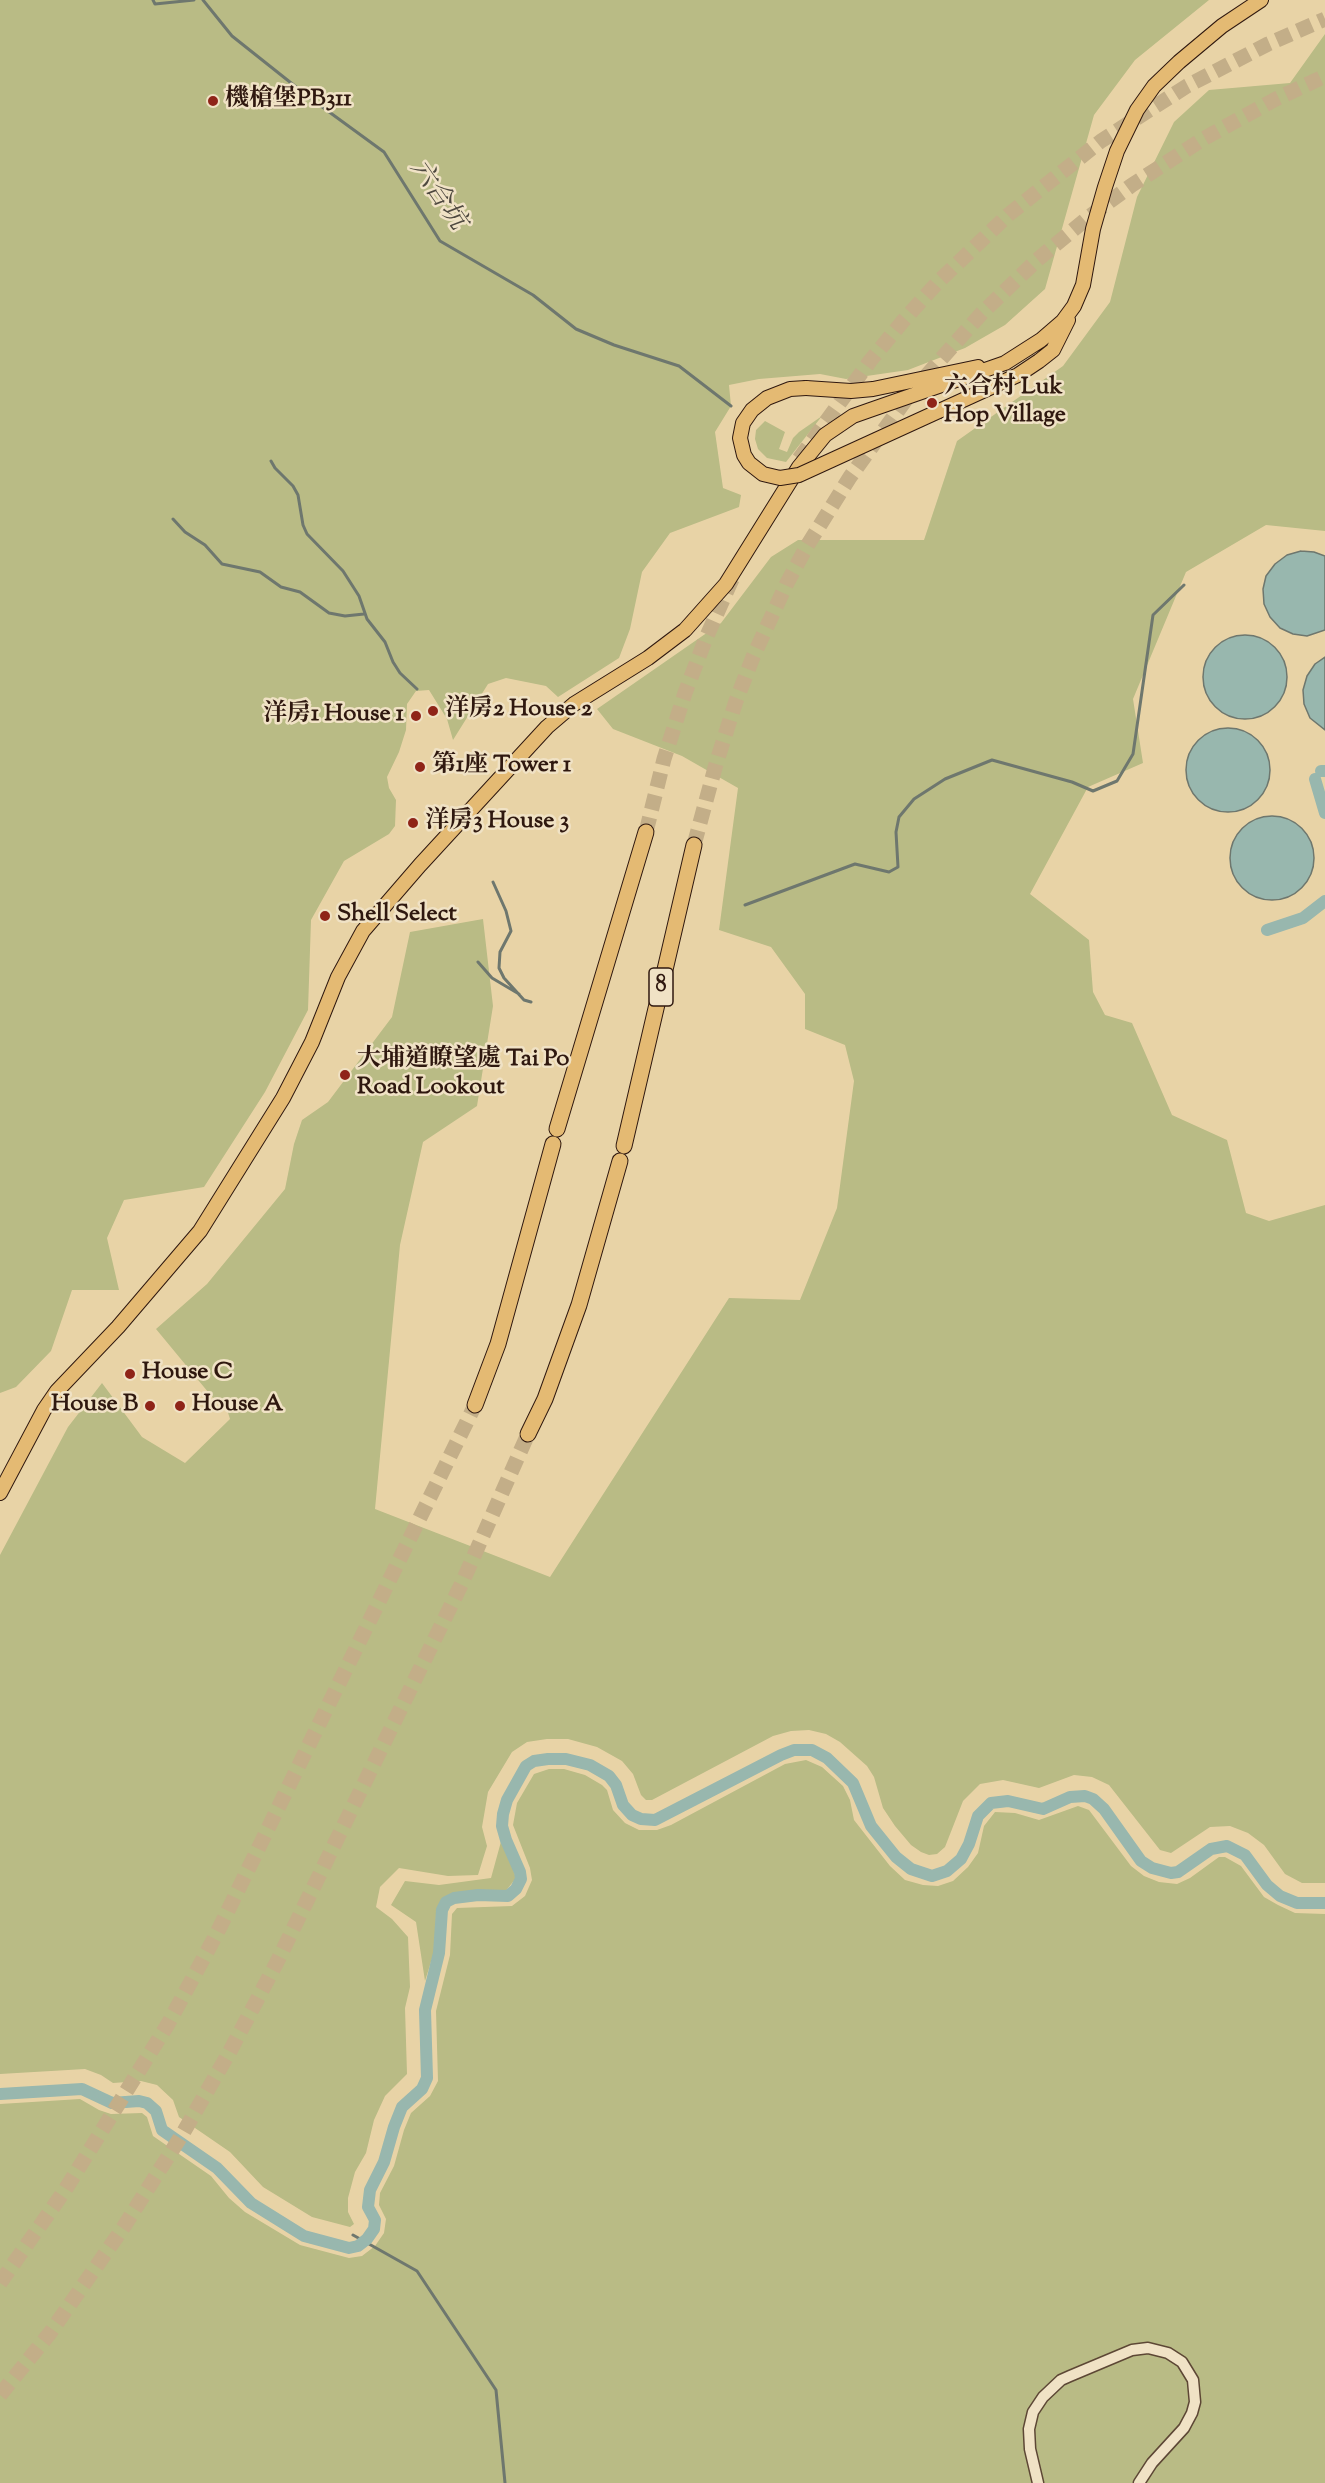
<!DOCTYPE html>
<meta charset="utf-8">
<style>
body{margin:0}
canvas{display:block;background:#e8d3a6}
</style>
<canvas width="1325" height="2483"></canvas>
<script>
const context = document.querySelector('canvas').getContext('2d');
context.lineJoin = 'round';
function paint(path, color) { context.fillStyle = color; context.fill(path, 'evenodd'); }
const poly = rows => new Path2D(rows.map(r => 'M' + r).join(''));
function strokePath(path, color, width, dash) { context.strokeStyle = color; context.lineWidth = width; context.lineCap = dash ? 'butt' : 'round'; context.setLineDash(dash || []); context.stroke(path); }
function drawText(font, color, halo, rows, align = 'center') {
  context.font = font + ' "Sorts Mill Goudy","Noto Serif TC",serif'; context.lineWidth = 5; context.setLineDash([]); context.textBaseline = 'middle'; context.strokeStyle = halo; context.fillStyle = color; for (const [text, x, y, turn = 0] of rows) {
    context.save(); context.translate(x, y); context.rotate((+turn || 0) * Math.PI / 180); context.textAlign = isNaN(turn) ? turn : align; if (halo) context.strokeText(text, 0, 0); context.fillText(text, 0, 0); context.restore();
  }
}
paint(poly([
 [0,0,1209,0,1135,60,1094,115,1045,289,1005,325,965,348,908,370,846,379,820,374,759,379,729,385,731,406,715,432,723,488,741,495,739,507,670,533,642,572,630,629,619,658,558,697,546,686,506,678,488,684,453,740,447,719,429,690,416,691,407,704,406,730,399,752,387,777,389,788,396,800,395,826,389,834,344,861,311,920,308,1010,265,1092,204,1187,124,1200,107,1238,119,1290,72,1290,51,1351,16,1387,0,1393],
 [1325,34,1325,531,1266,525,1186,572,1133,699,1143,763,1088,787,1030,894,1089,940,1093,992,1105,1015,1132,1023,1172,1115,1227,1140,1246,1213,1269,1221,1325,1205,1325,1883,1302,1883,1285,1874,1264,1845,1248,1833,1230,1826,1210,1827,1171,1853,1160,1850,1109,1785,1092,1777,1074,1775,1039,1788,1003,1780,980,1784,963,1801,945,1847,937,1854,929,1855,921,1852,911,1845,895,1826,883,1808,874,1777,867,1766,840,1742,826,1734,809,1730,791,1731,773,1736,652,1800,646,1800,641,1795,633,1774,622,1761,597,1747,568,1739,547,1739,527,1742,512,1752,488,1792,482,1827,487,1846,478,1875,448,1876,399,1868,380,1887,376,1907,392,1919,408,1937,410,1987,405,2008,407,2074,385,2096,374,2120,366,2153,355,2172,348,2198,348,2212,354,2224,350,2227,312,2217,263,2187,230,2152,179,2117,173,2100,157,2085,141,2081,113,2083,101,2075,85,2069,0,2074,0,1555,68,1427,102,1383,142,1437,185,1463,230,1419,225,1403,213,1398,156,1329,207,1284,285,1189,294,1144,302,1120,328,1102,392,1017,410,932,483,919,493,1006,477,1106,423,1142,400,1245,375,1509,550,1577,729,1298,800,1300,837,1208,854,1081,845,1045,805,1029,805,994,771,947,719,930,738,788,682,756,613,729,597,709,721,623,771,557,798,540,924,540,957,441,1063,366,1110,302,1137,197,1174,122,1209,90,1290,83],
 [822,416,786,462,767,458,758,449,755,439,756,430,765,421,785,432,779,449,787,452,793,438,799,432],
 [806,1760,822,1767,843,1786,850,1800,854,1820,890,1866,905,1880,923,1885,938,1886,953,1881,968,1867,978,1853,984,1826,995,1812,1015,1813,1039,1820,1078,1806,1089,1810,1131,1866,1144,1876,1159,1882,1177,1884,1190,1878,1219,1857,1225,1857,1241,1866,1264,1897,1278,1905,1295,1913,1325,1914,1325,2483,0,2483,0,2104,80,2099,99,2110,111,2114,142,2113,147,2117,153,2136,211,2176,229,2198,245,2212,300,2245,349,2258,362,2256,375,2246,384,2233,386,2219,379,2205,380,2193,394,2166,404,2130,411,2113,430,2096,438,2081,436,2011,450,1955,452,1914,457,1908,512,1906,525,1896,532,1880,530,1868,513,1825,517,1803,534,1774,549,1769,564,1769,585,1775,602,1785,607,1790,613,1810,625,1823,639,1830,657,1830,671,1825,785,1764],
 [502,1838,516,1878,504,1893,454,1893,442,1901,436,1915,435,1949,425,1981,416,1922,391,1905,405,1881,439,1885,491,1878]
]), '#b9bb85');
const water = poly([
 [1301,551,1314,552,1325,556,1325,630,1307,636,1293,634,1280,628,1270,617,1264,604,1263,589,1266,576,1275,564,1287,555,1301,551],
 '1203 677a42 42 0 1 1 84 0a42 42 0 1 1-84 0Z',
 [1325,657,1325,730,1310,718,1304,704,1303,690,1307,676,1315,664,1325,657],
 '1186 770a42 42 0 1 1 84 0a42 42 0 1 1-84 0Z',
 '1230 858a42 42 0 1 1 84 0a42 42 0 1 1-84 0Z'
]);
paint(water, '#98b7ae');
strokePath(water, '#6e776e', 1.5);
strokePath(poly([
 [153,0,155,4,194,0],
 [203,0,232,36,310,98,384,152,440,241,533,295,576,329,614,345,679,366,731,406],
 [271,461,275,468,293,486,298,495,303,525,307,534,343,571,359,596,367,619,385,642,393,662,400,673,417,689],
 [173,519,185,532,205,545,222,564,260,572,281,587,300,592,329,613,345,616,364,614],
 [493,882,506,911,511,931,500,952,499,968,504,978,524,1000,531,1002],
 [745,905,855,864,889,872,898,867,896,832,899,817,914,799,945,779,992,760,1072,782,1093,791,1117,781,1133,754,1153,615,1184,585],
 [478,962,492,978,519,994],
 [353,2235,417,2271,496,2390,505,2483]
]), '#6e776e', 3);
strokePath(poly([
 [1321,771,1325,771],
 [1315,779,1325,813],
 [1267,930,1303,918,1325,901],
 [0,2094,82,2089,112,2103,139,2101,147,2103,156,2111,162,2130,217,2168,251,2203,304,2236,349,2248,358,2246,367,2239,374,2229,375,2220,368,2207,370,2190,384,2162,394,2127,402,2107,422,2089,427,2078,425,2010,439,1953,442,1910,446,1902,454,1898,478,1895,508,1896,516,1889,521,1879,520,1872,506,1840,502,1826,503,1814,507,1800,526,1766,534,1761,548,1759,566,1759,590,1765,609,1776,616,1785,623,1805,632,1815,641,1819,655,1820,781,1755,794,1750,812,1750,827,1758,853,1783,871,1826,896,1857,911,1869,932,1876,947,1871,961,1859,969,1844,978,1816,991,1803,1008,1801,1043,1809,1070,1797,1085,1796,1093,1799,1104,1809,1141,1861,1152,1868,1171,1873,1178,1872,1211,1849,1227,1846,1245,1855,1267,1885,1280,1896,1297,1903,1325,1903]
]), '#98b7ae', 12);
strokePath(poly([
 [799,459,870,361,903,321,938,282,1008,215,1101,141,1187,86,1268,44,1325,19],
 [646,832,664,759,685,693,706,638,733,577],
 [694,845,716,764,736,701,753,657,786,585,807,546,850,477,910,394,982,313,1037,260,1090,216,1132,185,1203,139,1274,100,1325,76],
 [0,2283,65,2190,168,2024,216,1935,475,1405],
 [0,2395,50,2333,123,2228,183,2133,229,2053,277,1962,462,1583,528,1434]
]), '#c3ae88', 15, [15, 8]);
const minor = poly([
 [1038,2483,1030,2449,1029,2429,1033,2412,1043,2397,1061,2380,1070,2376,1132,2350,1148,2348,1168,2353,1182,2362,1193,2380,1195,2402,1192,2413,1184,2428,1152,2463,1139,2483]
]);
const major = poly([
 [806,388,851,391,873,389,978,367],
 [939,411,1018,375,1039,361,1053,350,1068,320],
 [0,1493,44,1410,57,1391,118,1327,200,1231,283,1098,312,1042,338,977,363,931,420,865,547,727,574,704,648,658,685,630,726,584,799,467,825,435,853,416,870,410,1005,363,1041,340,1063,321,1074,306,1083,285,1093,229,1105,187,1117,151,1137,110,1154,86,1179,62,1222,26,1261,0]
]);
const highway = poly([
 [557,1129,646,832],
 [624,1146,694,845],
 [475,1405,498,1344,553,1144],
 [528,1434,545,1399,579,1305,620,1161]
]);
strokePath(minor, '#5d4735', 13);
strokePath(major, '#2f180f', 16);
strokePath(highway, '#2f180f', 17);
strokePath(minor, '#f0e2c5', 10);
strokePath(major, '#e4ba73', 14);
strokePath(highway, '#e4ba73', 15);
const majorBridge = poly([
 [806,388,790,389,767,398,752,410,743,423,740,438,744,455,749,463,763,474,780,478,799,475,939,411]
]);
strokePath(majorBridge, '#2f180f', 16, []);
strokePath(majorBridge, '#e4ba73', 14);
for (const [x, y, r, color] of [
 [213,101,6,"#8f2418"],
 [932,403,6,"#8f2418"],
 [433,711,6,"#8f2418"],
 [416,716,6,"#8f2418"],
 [420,767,6,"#8f2418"],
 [413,823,6,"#8f2418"],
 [325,916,6,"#8f2418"],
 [345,1075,6,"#8f2418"],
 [130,1374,6,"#8f2418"],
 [150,1406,6,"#8f2418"],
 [180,1406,6,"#8f2418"]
]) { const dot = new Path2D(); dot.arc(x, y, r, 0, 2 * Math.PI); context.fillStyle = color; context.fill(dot); strokePath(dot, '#f0e2c5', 2); }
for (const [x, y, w] of [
 [661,987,24]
]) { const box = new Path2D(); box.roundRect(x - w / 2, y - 19, w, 38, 4.5); context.fillStyle = '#f0e2c5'; context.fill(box); strokePath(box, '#2f180f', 1.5); }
drawText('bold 22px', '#2f180f', null, [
 ["8",661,987]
]);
drawText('bold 24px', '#2f180f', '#f0e2c5', [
 ["機槍堡PB311",225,101],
 ["六合村 Luk",944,389],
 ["Hop Village",944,417],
 ["洋房2 House 2",445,711],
 ["洋房1 House 1",404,716,"right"],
 ["第1座 Tower 1",432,767],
 ["洋房3 House 3",425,823],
 ["Shell Select",337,916],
 ["大埔道瞭望處 Tai Po",357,1061],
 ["Road Lookout",357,1089],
 ["House C",142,1374],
 ["House B",138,1406,"right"],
 ["House A",192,1406]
], 'left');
drawText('italic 26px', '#4e483f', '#f0e2c5', [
 ["六合坑",436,196,55]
]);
</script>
